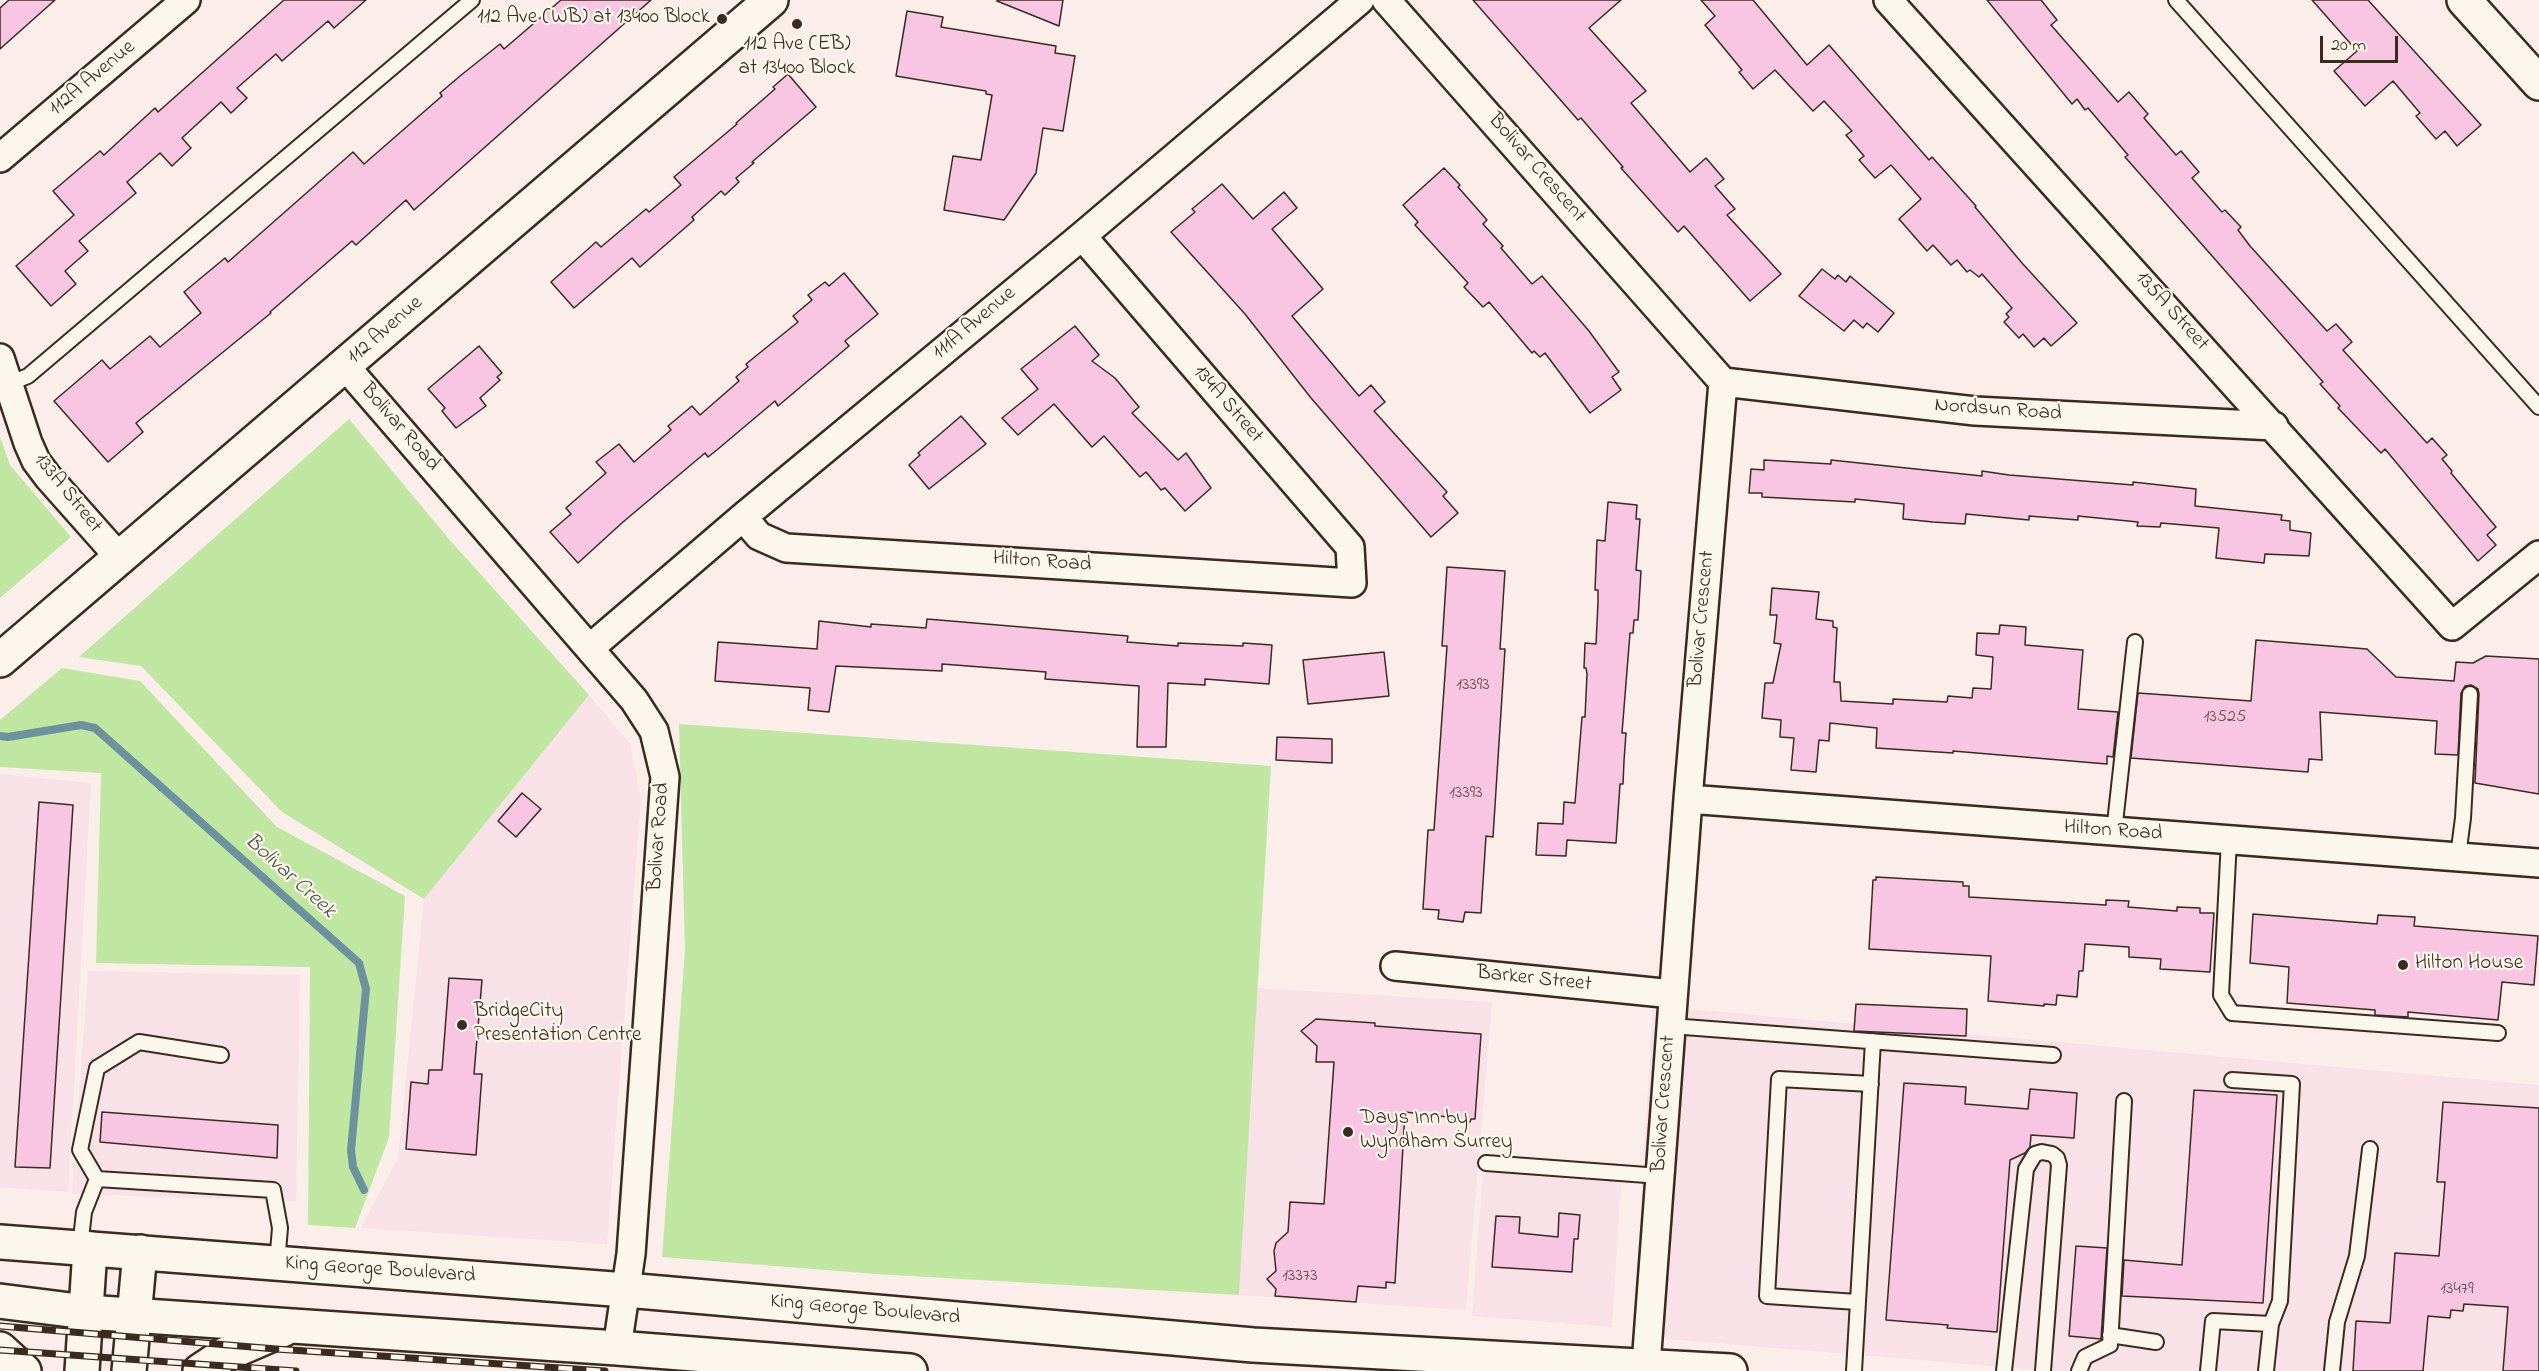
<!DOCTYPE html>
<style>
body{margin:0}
#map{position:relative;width:2539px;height:1371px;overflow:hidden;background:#faedea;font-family:"Indie Flower",sans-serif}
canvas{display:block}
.scale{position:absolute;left:2320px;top:36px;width:78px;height:27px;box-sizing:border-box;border:3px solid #3b2a1e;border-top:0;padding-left:8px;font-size:18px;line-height:21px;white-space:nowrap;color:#3b2a1e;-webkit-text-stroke:4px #fbf7ec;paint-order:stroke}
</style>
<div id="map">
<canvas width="2539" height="1371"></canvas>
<div class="scale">20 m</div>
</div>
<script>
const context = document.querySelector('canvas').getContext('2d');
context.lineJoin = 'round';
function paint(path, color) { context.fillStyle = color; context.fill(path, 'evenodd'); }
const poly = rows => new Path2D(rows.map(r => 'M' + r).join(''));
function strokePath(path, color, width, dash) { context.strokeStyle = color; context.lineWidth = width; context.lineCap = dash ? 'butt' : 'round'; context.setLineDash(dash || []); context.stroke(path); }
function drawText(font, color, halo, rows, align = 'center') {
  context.font = font + ' "Indie Flower",sans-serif'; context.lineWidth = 4.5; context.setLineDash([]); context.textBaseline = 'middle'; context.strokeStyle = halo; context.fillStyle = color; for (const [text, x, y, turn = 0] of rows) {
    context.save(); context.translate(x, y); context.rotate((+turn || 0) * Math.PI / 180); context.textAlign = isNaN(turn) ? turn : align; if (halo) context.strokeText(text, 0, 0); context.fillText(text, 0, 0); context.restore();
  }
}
paint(poly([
 [589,695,630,744,641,797,607,1244,361,1228,398,1158,424,899],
 [0,774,91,783,68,1192,0,1187],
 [88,971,300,975,296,1201,72,1194],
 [1257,988,1492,1002,1466,1310,1239,1295],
 [1653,1006,2539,1085,2539,1371,2051,1371,1633,1336],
 [1483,1172,1621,1182,1612,1327,1472,1316]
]), '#f9e1e8');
paint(poly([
 [349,419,448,538,589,695,424,899,282,812,141,666,79,657],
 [0,437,10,465,71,537,0,598],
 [62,668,140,681,277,827,405,896,389,1137,355,1228,308,1225,310,967,96,963,101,773,0,767,0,720],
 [679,724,1271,766,1239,1295,876,1274,662,1257,685,950]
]), '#bfe7a2');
strokePath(poly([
 [0,736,8,737,81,725,95,728,359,963,366,989,351,1150,353,1167,364,1190]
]), '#6d919d', 8);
const building = poly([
 [9,0,55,0,0,49,0,8,9,0],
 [284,0,366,0,334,28,328,21,282,61,276,54,237,88,247,98,231,113,221,102,182,138,191,148,172,166,160,153,127,182,136,193,79,241,88,251,65,271,76,284,51,306,16,266,74,215,53,191,100,151,104,155,155,108,158,112,284,0],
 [561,0,651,0,414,210,406,200,356,245,352,241,270,312,271,313,136,423,143,432,108,462,54,401,102,360,110,369,150,336,160,347,201,313,184,292,225,258,228,262,353,152,364,164,442,96,440,93,460,76,500,44,504,49,561,0],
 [997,0,1063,0,1059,26,997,1,997,0],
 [1473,0,1621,0,1589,28,1646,91,1631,103,1690,172,1706,158,1724,179,1715,186,1735,209,1727,215,1781,274,1750,301,1684,226,1678,232,1621,168,1623,167,1581,118,1578,120,1473,0],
 [1701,0,1753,0,1807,65,1829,45,1929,160,1932,157,1976,206,1975,207,2022,263,2077,323,2051,346,2044,338,2034,347,2023,334,2019,338,2004,322,2009,317,2006,314,2012,308,1982,274,1979,277,1970,270,1967,272,1957,260,1951,265,1933,245,1927,251,1899,219,1921,199,1891,165,1875,178,1859,160,1864,156,1846,135,1852,131,1824,101,1813,111,1775,70,1753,89,1739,72,1742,70,1705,25,1715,16,1701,0],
 [1987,0,2041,0,2057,20,2051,25,2118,102,2129,92,2148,114,2144,118,2176,155,2181,151,2199,172,2192,178,2222,212,2225,210,2241,227,2238,230,2250,246,2327,331,2336,324,2352,342,2343,350,2427,443,2432,438,2447,455,2442,459,2452,471,2451,473,2496,527,2487,535,2496,545,2478,561,2385,449,2381,453,2338,408,2340,406,2320,384,2323,382,2125,157,2128,155,2088,108,2085,110,2077,99,2072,104,1987,0],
 [2312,0,2368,0,2481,125,2457,146,2445,131,2436,139,2416,116,2420,113,2393,81,2365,106,2334,71,2357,51,2312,0],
 [907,11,943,17,941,27,1056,46,1055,53,1075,56,1063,131,1043,128,1036,173,1004,220,944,210,953,156,981,160,992,95,986,94,986,91,896,76,907,11],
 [788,74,816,107,752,162,754,163,736,178,739,182,725,195,721,191,692,217,694,220,640,267,632,258,574,308,551,282,596,242,601,247,646,209,649,212,681,185,674,177,737,124,736,123,775,89,773,87,788,74],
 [1444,168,1460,185,1458,187,1487,220,1483,224,1503,246,1501,248,1532,284,1542,276,1589,331,1619,372,1612,377,1621,390,1590,413,1545,353,1540,357,1534,351,1532,353,1489,302,1483,307,1464,287,1468,283,1415,225,1418,222,1403,205,1444,168],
 [1222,184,1253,219,1284,192,1297,208,1272,229,1323,289,1292,316,1359,396,1371,385,1385,402,1374,411,1447,492,1443,496,1458,513,1431,537,1311,398,1245,314,1171,232,1195,212,1192,209,1222,184],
 [1822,269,1835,279,1838,275,1846,282,1850,276,1894,313,1878,332,1867,323,1863,328,1854,320,1844,331,1799,296,1822,269],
 [844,273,878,314,845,341,849,346,778,406,775,401,718,449,708,457,705,453,623,522,578,563,550,532,571,514,566,508,606,473,596,462,619,444,634,462,671,430,668,426,692,406,700,415,739,381,736,377,748,367,746,364,798,322,793,316,812,300,808,295,825,282,829,286,844,273],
 [1075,326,1099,355,1092,361,1115,378,1139,407,1132,413,1178,460,1186,453,1211,488,1185,511,1165,488,1161,490,1146,472,1140,477,1104,436,1092,447,1054,404,1018,435,1002,418,1038,389,1021,369,1075,326],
 [479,346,502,373,497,377,500,380,480,398,486,406,456,428,442,411,445,408,428,389,479,346],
 [961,416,986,444,929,489,909,465,920,455,918,453,961,416],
 [1764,460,1831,464,1831,460,1982,476,1982,471,2009,475,2133,485,2133,482,2196,489,2195,506,2282,515,2281,520,2290,521,2290,530,2311,533,2309,556,2265,554,2264,563,2216,558,2219,528,2161,523,2160,527,2137,526,2138,522,2078,516,2078,520,2029,516,2029,520,1966,514,1965,524,1933,522,1903,519,1904,504,1855,499,1855,502,1762,497,1762,493,1749,493,1751,469,1764,470,1764,460],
 [1608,502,1637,505,1636,519,1640,519,1636,570,1641,571,1638,620,1634,620,1633,633,1630,633,1622,733,1626,733,1624,761,1623,784,1620,784,1616,843,1567,840,1566,856,1536,855,1538,823,1563,824,1564,802,1575,803,1582,717,1585,717,1587,674,1586,668,1584,668,1585,643,1596,644,1598,602,1598,590,1595,590,1597,540,1605,541,1608,502],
 [1447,567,1505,571,1500,649,1505,649,1493,837,1486,836,1481,913,1465,912,1463,922,1438,919,1439,910,1423,909,1428,830,1434,830,1447,646,1442,646,1447,567],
 [1772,588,1819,592,1816,619,1833,621,1833,627,1837,628,1834,682,1840,682,1841,701,1893,704,1893,699,1947,702,1948,696,1972,698,1973,688,1991,689,1993,657,1976,655,1977,633,1999,634,2000,625,2026,627,2025,645,2083,650,2078,709,2118,712,2113,757,2107,756,2107,764,1953,751,1953,753,1876,748,1877,728,1830,723,1829,741,1819,740,1816,772,1791,770,1794,738,1780,737,1781,720,1762,718,1765,683,1773,683,1781,644,1774,643,1777,615,1770,615,1772,588],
 [927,619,1128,636,1127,642,1178,646,1178,643,1243,646,1243,643,1272,645,1269,684,1205,679,1205,685,1168,683,1166,747,1137,747,1139,686,1045,679,1046,672,942,664,942,671,836,666,829,712,808,710,810,688,715,681,718,642,817,649,819,621,871,627,871,624,926,628,927,619],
 [2256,640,2367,649,2396,677,2454,681,2456,662,2473,663,2486,656,2539,659,2539,794,2475,783,2479,694,2478,689,2471,685,2465,686,2461,693,2458,755,2435,754,2437,721,2320,712,2322,760,2309,759,2308,772,2131,758,2138,693,2251,701,2256,640],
 [1384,652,1389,696,1308,704,1303,660,1384,652],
 [1277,737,1332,739,1332,763,1276,760,1277,737],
 [522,793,541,809,516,837,498,821,522,793],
 [39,802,73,805,50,1168,15,1167,39,802],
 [1876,877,1963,882,1963,886,1969,886,1969,897,2106,905,2106,900,2129,901,2128,907,2177,911,2177,907,2200,908,2200,913,2214,913,2210,972,2160,969,2161,959,2129,957,2129,947,2085,944,2083,971,2079,971,2077,997,2057,995,2056,1005,2044,1004,2044,1006,1988,1001,1991,956,1869,949,1873,880,1876,880,1876,877],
 [2253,914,2377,924,2378,915,2415,917,2414,926,2538,936,2534,985,2502,982,2498,1020,2408,1012,2408,1017,2375,1015,2375,1010,2287,1003,2289,967,2250,963,2253,914],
 [449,978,482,980,474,1074,482,1074,476,1155,406,1149,411,1082,428,1084,429,1070,442,1070,449,978],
 [1856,1004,1967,1009,1966,1036,1854,1031,1856,1004],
 [1316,1019,1375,1023,1375,1026,1481,1034,1475,1119,1471,1119,1470,1122,1448,1120,1448,1117,1405,1112,1395,1283,1386,1282,1386,1288,1358,1286,1356,1302,1275,1296,1276,1289,1267,1279,1276,1271,1274,1251,1276,1243,1288,1232,1290,1202,1324,1204,1334,1062,1316,1062,1317,1046,1301,1031,1316,1019],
 [1904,1083,1966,1087,1965,1104,2028,1109,2030,1089,2077,1093,2074,1138,2031,1135,2030,1147,2025,1153,2010,1160,1997,1332,1947,1328,1948,1325,1886,1320,1904,1083],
 [2194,1090,2277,1095,2263,1303,2122,1296,2124,1260,2182,1265,2194,1090],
 [2443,1102,2539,1108,2539,1371,2503,1371,2508,1307,2464,1304,2463,1311,2451,1310,2450,1318,2428,1316,2423,1371,2353,1371,2356,1321,2390,1323,2395,1253,2439,1256,2445,1182,2437,1182,2443,1102],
 [102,1112,278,1125,277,1158,100,1142,102,1112],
 [1559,1213,1580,1215,1578,1239,1574,1239,1572,1272,1492,1267,1496,1216,1520,1217,1519,1233,1558,1237,1559,1213],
 [2076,1246,2107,1248,2101,1339,2069,1336,2076,1246]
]);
paint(building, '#f8c5e3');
strokePath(building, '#3b2a1e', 1.5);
const service = poly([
 [2176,0,2539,407],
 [8,384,28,376,472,0],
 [2114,832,2135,642],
 [2229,840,2221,995,2232,1013,2498,1033],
 [2458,856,2463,818,2470,694],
 [1671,1026,2053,1055],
 [2232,1080,2292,1084,2280,1301,2271,1324],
 [1486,1163,1660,1176],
 [97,1179,80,1150,97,1068,139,1042,221,1055],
 [80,1248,84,1212,97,1179,273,1190,280,1228,277,1263],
 [1857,1302,1767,1296,1779,1079,1871,1084],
 [2110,1335,2156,1342],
 [1854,1371,1873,1041],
 [2004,1371,2026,1169,2035,1154,2042,1152,2052,1154,2057,1158,2059,1165,2043,1371],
 [2079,1371,2085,1357,2110,1345,2124,1101],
 [2208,1371,2213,1321,2271,1324,2266,1371],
 [2332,1371,2337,1322,2357,1256,2370,1149]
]);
const minor = poly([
 [1386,0,1723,382,1688,799,1646,1365],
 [1888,0,2452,626,2539,555],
 [0,158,186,0],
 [0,358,28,443,36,461,48,477,119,557],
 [345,366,634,700,654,731,665,777,631,1254,617,1348],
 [1723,382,1975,411,2274,426],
 [743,517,759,536,786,548,1352,583,1350,547,1082,236],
 [590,648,743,517,1082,236,1360,0],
 [1688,799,2539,863],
 [1395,966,1673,994]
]);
const tertiary = poly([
 [2464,0,2539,83]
]);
const secondary = poly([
 [0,660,771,0],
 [82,1371,90,1249],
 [129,1371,140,1252]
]);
const primary = poly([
 [0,1242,626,1290,1253,1345,1730,1371],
 [0,1301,86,1312,617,1348,910,1371],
 [0,1349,24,1371],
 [200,1371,224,1355,284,1329]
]);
strokePath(service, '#3b2a1e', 18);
strokePath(minor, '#3b2a1e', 32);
strokePath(tertiary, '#3b2a1e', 38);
strokePath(secondary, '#3b2a1e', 38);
strokePath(primary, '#3b2a1e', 38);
strokePath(service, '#fbf7ec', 14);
strokePath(minor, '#fbf7ec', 27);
strokePath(tertiary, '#fbf7ec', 33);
strokePath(secondary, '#fbf7ec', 33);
strokePath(primary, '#fbf7ec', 33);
const rail = poly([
 [0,1326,276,1349,605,1371],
 [0,1350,296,1371]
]);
strokePath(rail, '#3b2a1e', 7);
strokePath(rail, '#fbf7ec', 4.5, [14]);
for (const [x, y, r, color] of [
 [722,19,6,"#3b2a1e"],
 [797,24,6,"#3b2a1e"],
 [2403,965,6,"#3b2a1e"],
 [462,1025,6,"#3b2a1e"],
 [1348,1132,6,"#3b2a1e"]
]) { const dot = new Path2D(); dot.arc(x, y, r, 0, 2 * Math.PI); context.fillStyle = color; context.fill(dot); strokePath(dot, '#fbf7ec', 2); }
drawText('18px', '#6a514f', null, [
 ["13393",1473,686],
 ["13525",2225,718],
 ["13393",1466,794],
 ["13373",1300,1277],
 ["13479",2457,1290]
]);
drawText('21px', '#3b2a1e', '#fbf7ec', [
 ["112 Ave (WB) at 13400 Block",710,19,"right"],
 ["112 Ave (EB)",797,46,"center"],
 ["at 13400 Block",797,70,"center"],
 ["Hilton House",2415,965],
 ["BridgeCity",474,1013],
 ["Presentation Centre",474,1037],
 ["Days Inn by",1360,1120],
 ["Wyndham Surrey",1360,1144]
], 'left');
drawText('21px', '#3b2a1e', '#fbf7ec', [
 ["112A Avenue",93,79,-40],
 ["Bolivar Crescent",1536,169,49],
 ["135A Street",2171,312,48],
 ["111A Avenue",975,324,-40],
 ["112 Avenue",386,331,-41],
 ["134A Street",1227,405,49],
 ["Nordsun Road",1998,411,4],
 ["Bolivar Road",399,428,49],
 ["133A Street",67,494,51],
 ["Hilton Road",1042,563,4],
 ["Bolivar Crescent",1703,619,-85],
 ["Hilton Road",2113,832,4],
 ["Bolivar Road",660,837,-86],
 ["Barker Street",1534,980,6],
 ["Bolivar Crescent",1665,1104,-86],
 ["King George Boulevard",380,1271,4],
 ["King George Boulevard",865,1311,5]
]);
drawText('italic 22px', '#505553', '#fbf7ec', [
 ["Bolivar Creek",289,877,42]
]);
</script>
